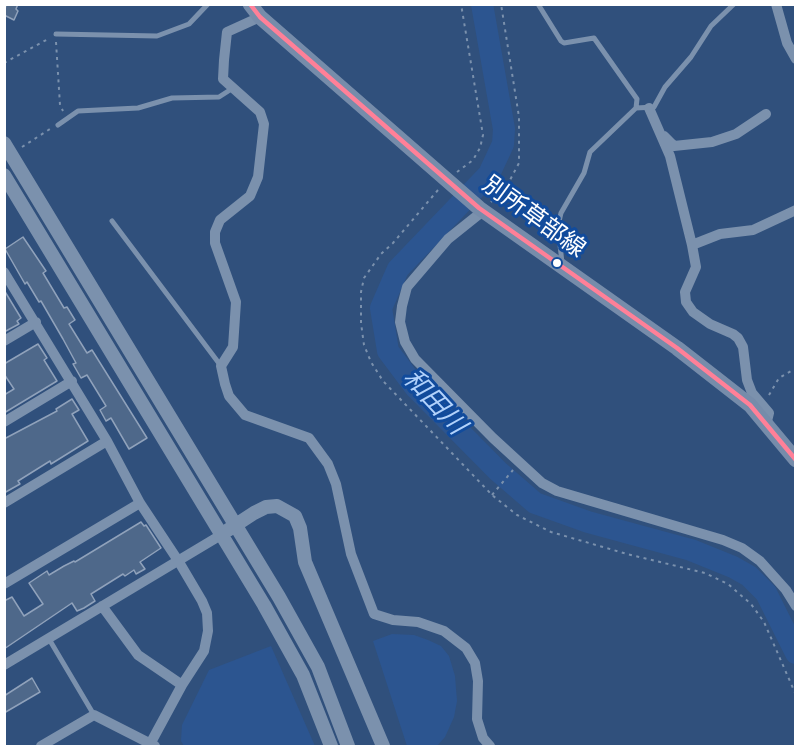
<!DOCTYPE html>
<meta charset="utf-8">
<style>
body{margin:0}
#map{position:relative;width:800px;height:751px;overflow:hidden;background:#30507c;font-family:Jost,sans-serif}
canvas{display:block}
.frame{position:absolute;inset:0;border:6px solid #fff;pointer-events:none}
</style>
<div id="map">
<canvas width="800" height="751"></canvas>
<div class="frame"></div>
</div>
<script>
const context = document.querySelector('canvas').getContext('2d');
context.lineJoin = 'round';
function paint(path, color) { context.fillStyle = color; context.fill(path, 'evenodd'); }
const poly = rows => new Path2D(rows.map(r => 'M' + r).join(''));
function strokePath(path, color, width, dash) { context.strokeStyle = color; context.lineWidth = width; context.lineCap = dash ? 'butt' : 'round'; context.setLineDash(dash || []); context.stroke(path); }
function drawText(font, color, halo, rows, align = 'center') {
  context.font = font + ' Jost,"Noto Sans JP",sans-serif'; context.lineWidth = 6; context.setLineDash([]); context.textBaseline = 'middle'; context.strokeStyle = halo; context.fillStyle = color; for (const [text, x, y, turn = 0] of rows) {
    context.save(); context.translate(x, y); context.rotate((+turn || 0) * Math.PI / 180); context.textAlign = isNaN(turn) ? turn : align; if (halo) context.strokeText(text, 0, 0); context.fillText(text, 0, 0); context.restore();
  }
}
paint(poly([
 [392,634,414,635,428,640,441,646,449,656,455,676,457,701,454,717,445,737,437,746,407,746,373,641],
 [271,646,315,746,184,746,181,741,182,725,209,670]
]), '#2c5590');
strokePath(poly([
 [482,4,504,129,503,144,489,174,398,269,381,308,388,351,415,387,498,471,535,503,588,522,691,550,733,567,749,576,766,593,796,653]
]), '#2c5590', 22);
const building = poly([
 [6,4,18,4,16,9,18,11,14,20,4,15,6,4],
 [23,237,46,271,43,273,64,308,67,307,75,320,69,324,87,353,92,350,147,438,129,449,111,418,106,421,100,410,106,406,87,375,81,378,73,364,76,363,63,339,41,301,39,302,27,282,25,284,5,249,23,237],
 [4,290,21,318,17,321,19,324,4,332,4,290],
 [38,344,47,358,44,360,57,381,4,413,4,395,14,389,4,374,4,364,38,344],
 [72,399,79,410,72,414,88,441,51,464,50,461,18,481,20,484,4,493,4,439,57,411,56,409,72,399],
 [141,522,144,526,146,525,161,548,140,562,145,569,136,574,134,570,125,576,123,574,91,594,95,601,84,608,77,611,72,603,4,649,4,601,12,597,24,616,43,604,29,583,47,571,49,575,64,566,74,561,75,562,141,522],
 [32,678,40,692,4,713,4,696,32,678]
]);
paint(building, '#4e688a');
strokePath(building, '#90a2bb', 1.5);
strokePath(poly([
 [56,42,60,105,63,111],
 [4,63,48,39],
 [22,147,50,129],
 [457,172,473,160,480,148,483,135,461,4],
 [438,190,393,243,381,254,364,278,361,292,361,323,364,345,371,362,383,381,492,495,517,515,551,532,627,554,705,573,728,584,751,604,764,622,796,695],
 [491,202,510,180,519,163,519,117,501,4],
 [769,395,779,378,796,368],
 [492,495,513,470]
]), '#7b91ad', 2, [3, 4.5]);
strokePath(poly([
 [538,4,561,41,564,43,594,38,637,99,636,108],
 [56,34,157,36,189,24,208,4],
 [58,125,78,111,138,108,172,98,219,97,233,88],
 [112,221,221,366],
 [562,263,558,226,561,213,584,173,590,152,636,108,654,107,665,87,691,57,711,26,734,4],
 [49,639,94,715]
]), '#7b91ad', 5);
strokePath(poly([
 [776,4,787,43,796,59],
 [260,17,227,32,224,60,223,79,260,112,264,124,258,177,250,196,220,220,215,232,215,243,236,302,233,347,221,366,225,384,229,396,245,415,309,438,328,464,336,484,351,554,374,614,393,620,418,622,444,631,466,648,475,663,478,681,477,719,483,738,490,746],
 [649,108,670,156,692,245],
 [664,136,674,146,712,142,736,134,766,114],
 [483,211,448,239,407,287,402,306,400,322,405,342,415,359,493,438,542,483,557,491,723,540,742,548,760,561,786,590,796,606],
 [4,272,107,441,140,503,179,562,202,601,207,613,208,631,204,651,182,685,149,746],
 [4,341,36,322],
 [4,422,72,381],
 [766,425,769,413,752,393,747,380,743,347,738,338,733,334,710,324,693,312,686,302,685,292,696,267,692,245,720,234,753,230,796,210],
 [4,503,107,441],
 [4,584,140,503],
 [102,606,138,655,182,685],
 [4,665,221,535],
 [41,746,94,715,155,746]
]), '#7b91ad', 10);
strokePath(poly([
 [4,143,279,597,318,667,348,746],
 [4,175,264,605,303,675,331,746],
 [228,530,254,513,266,507,277,506,295,516,300,528,305,562,383,746]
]), '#7b91ad', 14);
strokePath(poly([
 [250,4,260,17,479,208,677,348,750,405,796,460]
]), '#768caa', 15);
strokePath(poly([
 [250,4,260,17,479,208,677,348,750,405,796,460]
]), '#ff8098', 4.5);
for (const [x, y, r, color] of [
 [557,263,5,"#fff"]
]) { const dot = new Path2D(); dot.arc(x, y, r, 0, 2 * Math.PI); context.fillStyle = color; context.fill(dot); strokePath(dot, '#114b9c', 2); }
drawText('24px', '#fff', '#114b9c', [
 ["別所草部線",533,218,36]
]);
drawText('italic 26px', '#b2d2fb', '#114b9c', [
 ["和田川",433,403,47]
]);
</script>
